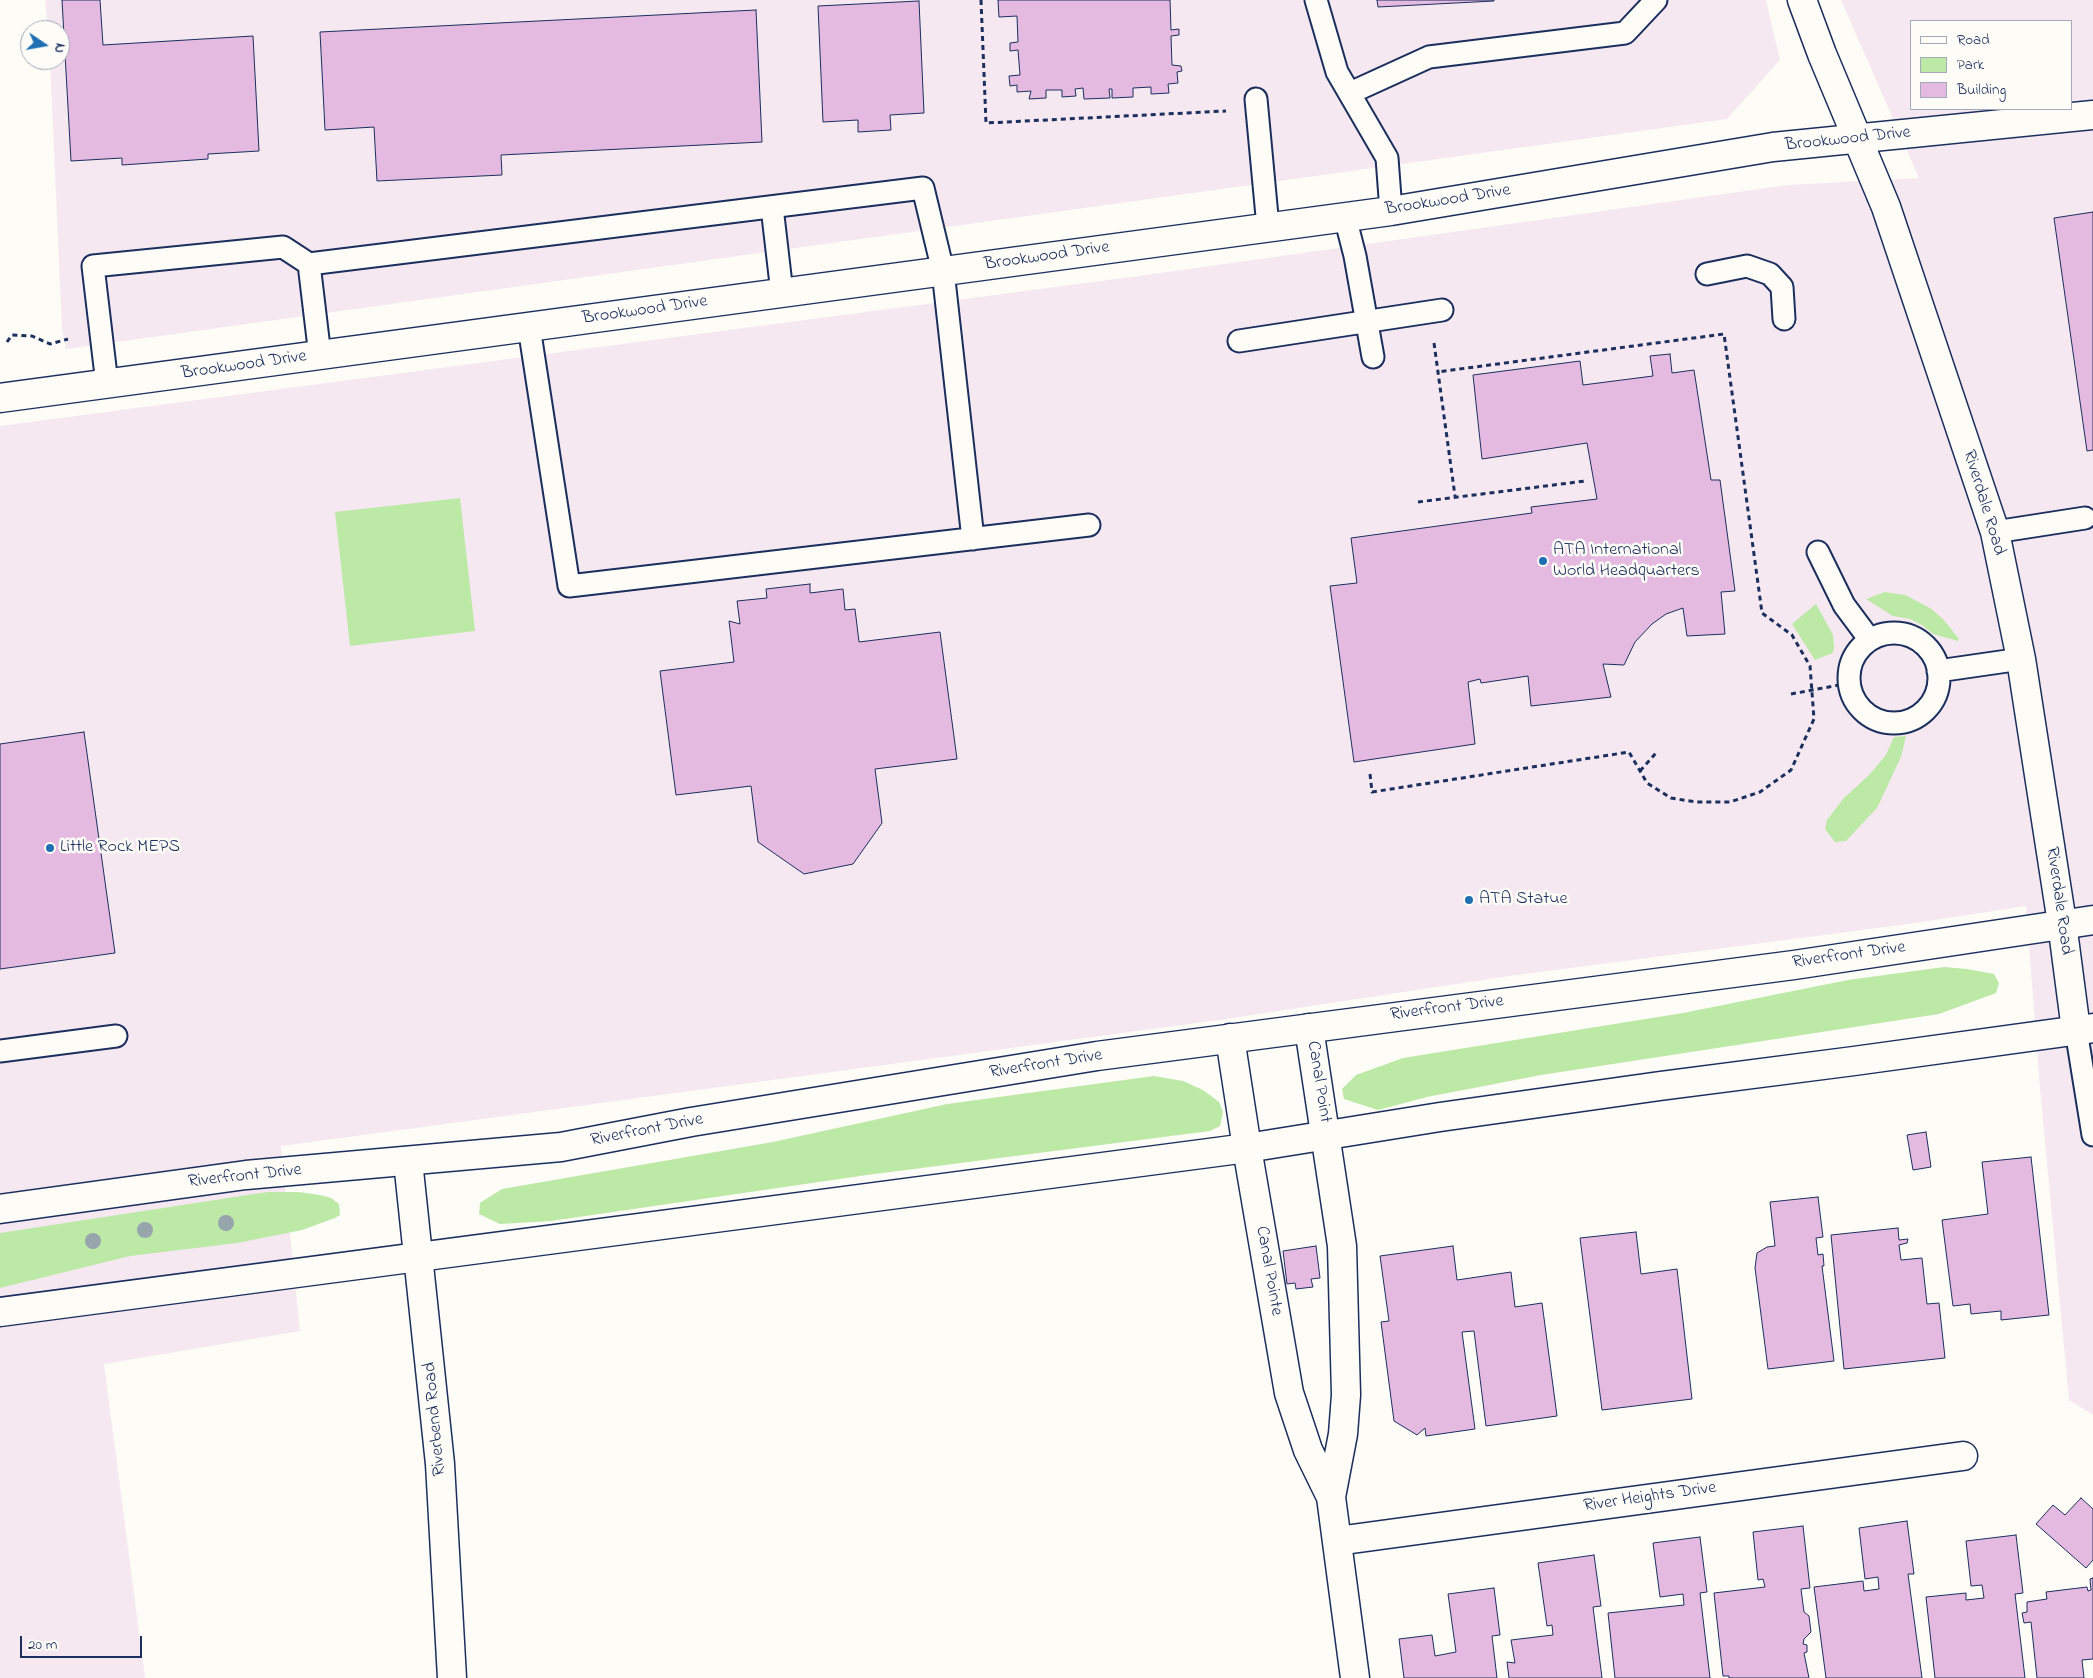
<!DOCTYPE html>
<style>
body{margin:0}
#map{position:relative;width:2093px;height:1678px;overflow:hidden;background:#fdfcf7;font-family:"Indie Flower",sans-serif}
canvas{display:block}
.legend{position:absolute;left:1910px;top:20px;width:162px;height:90px;box-sizing:border-box;background:#fdfcf7;border:1px solid #a3aaba;margin:0;padding:6px 9px;list-style:none;font-size:15px;color:#1b2f5e}
.legend li{display:flex;align-items:center;gap:10px;height:25px}
.legend b{width:25px;border:1px solid #a3aaba}
.north{position:absolute;left:20px;top:20px;width:50px;height:50px;box-sizing:border-box;background:#fdfcf7;border:1px solid #a3aaba;border-radius:50%;rotate:102deg;font-size:14px;font-weight:700;line-height:20px;text-align:center;color:#1b2f5e}
.north::after{content:'';display:block;margin:auto;width:18px;height:22px;background:#1f6fb2;clip-path:polygon(50% 0,100% 100%,50% 72%,0 100%)}
.scale{position:absolute;left:20px;top:1636px;width:122px;height:22px;box-sizing:border-box;border:2px solid #1b2f5e;border-top:0;padding-left:6px;font-size:15px;line-height:18px;white-space:nowrap;color:#1b2f5e;-webkit-text-stroke:4px #fdfcf7;paint-order:stroke}
</style>
<div id="map">
<canvas width="2093" height="1678"></canvas>
<ul class="legend">
<li><b style="height:6px;background:#fdfcf7"></b>Road</li>
<li><b style="height:14px;background:#bce9a6"></b>Park</li>
<li><b style="height:14px;background:#e5bae0"></b>Building</li>
</ul>
<div class="north">N</div>
<div class="scale">20 m</div>
</div>
<script>
const context = document.querySelector('canvas').getContext('2d');
context.lineJoin = 'round';
function paint(path, color) { context.fillStyle = color; context.fill(path, 'evenodd'); }
const poly = rows => new Path2D(rows.map(r => 'M' + r).join(''));
function strokePath(path, color, width, dash) { context.strokeStyle = color; context.lineWidth = width; context.lineCap = dash ? 'butt' : 'round'; context.setLineDash(dash || []); context.stroke(path); }
function drawText(font, color, halo, rows, align = 'center') {
  context.font = font + ' "Indie Flower",sans-serif'; context.lineWidth = 5; context.setLineDash([]); context.textBaseline = 'middle'; context.strokeStyle = halo; context.fillStyle = color; for (const [text, x, y, turn = 0] of rows) {
    context.save(); context.translate(x, y); context.rotate((+turn || 0) * Math.PI / 180); context.textAlign = isNaN(turn) ? turn : align; if (halo) context.strokeText(text, 0, 0); context.fillText(text, 0, 0); context.restore();
  }
}
paint(poly([
 [45,0,1766,0,1780,60,1727,119,66,349,62,329,50,60,60,60,60,30,48,30],
 [1841,0,2093,0,2093,1415,2069,1400,2040,1088,2026,906,1908,924,1509,976,1219,1020,281,1146,300,1331,104,1364,145,1678,0,1678,0,426,1139,276,1788,185,1919,178],
 [1912,21,2072,21,2072,109,1912,109]
]), '#f6e8f0');
paint(poly([
 [460,498,475,631,350,646,335,512],
 [1885,592,1905,595,1930,608,1943,619,1959,639,1958,641,1933,634,1922,625,1910,619,1893,616,1866,599],
 [1816,604,1833,635,1834,646,1833,653,1815,660,1792,624],
 [1906,736,1901,757,1877,808,1846,841,1835,842,1825,829,1827,820,1843,799,1869,775,1886,755,1894,737],
 [1944,967,1967,969,1994,974,1999,983,1996,993,1939,1014,1541,1075,1427,1097,1378,1110,1344,1099,1342,1089,1356,1075,1403,1058,1683,1013,1848,980],
 [1154,1076,1183,1081,1203,1090,1219,1102,1223,1112,1220,1126,1210,1131,867,1175,551,1221,500,1224,479,1214,480,1203,502,1189,773,1142,947,1104],
 [267,1192,299,1192,320,1195,331,1198,339,1204,340,1215,335,1218,302,1230,237,1243,130,1256,0,1288,0,1233]
]), '#bce9a6');
const building = poly([
 [62,0,100,0,103,45,253,36,259,151,208,154,208,159,122,165,122,158,71,161,62,0],
 [998,0,1170,0,1171,30,1179,29,1179,35,1171,36,1172,65,1181,66,1182,71,1177,72,1178,83,1168,84,1169,93,1151,94,1151,87,1133,88,1133,97,1112,98,1112,89,1109,89,1110,98,1084,99,1083,88,1075,89,1076,96,1062,97,1062,90,1046,90,1046,98,1029,99,1031,91,1017,92,1017,85,1010,86,1009,76,1020,75,1018,50,1010,51,1010,43,1018,42,1017,16,999,17,998,0],
 [1377,0,1494,0,1494,1,1378,7,1377,0],
 [919,1,924,113,890,115,891,130,858,132,858,120,823,122,818,6,919,1],
 [756,10,762,142,501,155,502,175,377,181,374,127,325,130,320,32,756,10],
 [2093,212,2093,450,2087,451,2054,218,2093,212],
 [1670,354,1672,373,1694,370,1711,480,1720,480,1735,591,1721,592,1725,634,1687,636,1683,608,1666,614,1652,624,1635,642,1624,665,1603,664,1611,697,1531,706,1528,676,1481,683,1480,679,1468,682,1475,744,1354,762,1330,586,1357,583,1351,538,1532,513,1531,507,1597,499,1587,443,1482,459,1473,375,1580,361,1583,385,1653,376,1650,356,1670,354],
 [810,584,810,593,843,589,845,610,855,609,859,642,940,632,957,759,875,769,882,823,853,864,804,874,758,842,751,786,676,795,660,671,734,662,729,621,740,624,737,601,767,598,766,589,810,584],
 [84,732,115,953,0,969,0,744,84,732],
 [1926,1132,1931,1167,1913,1170,1907,1135,1926,1132],
 [2031,1157,2049,1315,2001,1320,2001,1311,1971,1314,1970,1304,1953,1306,1942,1220,1988,1214,1982,1162,2031,1157],
 [1818,1197,1823,1237,1816,1238,1818,1255,1823,1254,1824,1266,1822,1266,1834,1361,1768,1369,1755,1268,1757,1253,1767,1247,1775,1246,1770,1202,1818,1197],
 [1898,1228,1899,1240,1908,1239,1907,1243,1899,1245,1901,1260,1922,1258,1927,1304,1939,1303,1945,1358,1844,1369,1831,1235,1898,1228],
 [1636,1232,1641,1274,1677,1269,1692,1399,1602,1410,1580,1238,1636,1232],
 [1316,1246,1320,1278,1311,1279,1313,1287,1296,1289,1295,1283,1287,1284,1283,1251,1316,1246],
 [1453,1246,1457,1280,1511,1272,1515,1307,1542,1303,1557,1416,1486,1426,1474,1331,1462,1332,1475,1429,1426,1436,1425,1428,1417,1435,1394,1421,1381,1322,1389,1321,1380,1256,1453,1246],
 [2081,1498,2093,1509,2093,1560,2086,1568,2036,1524,2053,1505,2065,1515,2081,1498],
 [1907,1521,1914,1574,1908,1574,1922,1678,1826,1678,1814,1587,1863,1581,1864,1591,1879,1589,1878,1577,1865,1579,1859,1528,1907,1521],
 [1803,1526,1810,1588,1801,1589,1804,1612,1809,1616,1811,1632,1804,1639,1803,1644,1807,1645,1807,1652,1804,1653,1809,1678,1729,1678,1729,1676,1723,1676,1714,1593,1765,1587,1763,1579,1758,1580,1753,1532,1803,1526],
 [2016,1535,2023,1593,2015,1594,2025,1678,1935,1678,1926,1597,1966,1593,1966,1600,1984,1598,1982,1585,1971,1586,1966,1541,2016,1535],
 [1700,1537,1707,1592,1700,1593,1710,1678,1615,1678,1608,1613,1684,1605,1683,1594,1660,1597,1653,1543,1700,1537],
 [1594,1555,1601,1606,1593,1607,1602,1678,1509,1678,1507,1662,1515,1663,1511,1640,1553,1635,1552,1625,1547,1626,1538,1563,1594,1555],
 [2093,1578,2093,1659,2082,1660,2084,1678,2037,1678,2031,1622,2024,1623,2022,1613,2027,1612,2027,1602,2047,1599,2046,1592,2087,1587,2088,1591,2091,1590,2090,1579,2093,1578],
 [1494,1588,1500,1635,1492,1636,1497,1678,1404,1678,1399,1639,1432,1635,1435,1656,1456,1652,1448,1594,1494,1588]
]);
paint(building, '#e5bae0');
strokePath(building, '#1b2f5e', 1);
const lane = poly([
 [1316,0,1337,72,1387,158,1391,211],
 [1350,93,1429,57,1625,33,1656,0],
 [1256,99,1268,227],
 [772,207,782,293],
 [1345,217,1355,256,1373,357],
 [1707,274,1747,266,1770,274,1782,287,1784,319],
 [529,327,569,586,1089,525],
 [1239,341,1442,310],
 [320,356,309,264,923,188,943,271,973,539],
 [107,384,93,266,283,247,309,264],
 [1995,532,2085,518],
 [1818,552,1844,605,1870,640],
 '1849 678a45 45 0 1 1 90 0a45 45 0 1 1-90 0Z',
 [1938,671,2021,659],
 [2076,1030,2093,1135],
 [0,1051,116,1036]
]);
const street = poly([
 [1802,0,1822,54,1886,207,1995,532,2021,659,2062,923,2076,1030],
 [0,398,1391,211,1773,147,2093,115],
 [1309,1028,1342,1246,1346,1395,1343,1434,1331,1497,1355,1678],
 [1230,1038,1247,1148,1289,1393,1308,1450,1331,1497],
 [408,1161,440,1464,452,1678],
 [1337,1541,1963,1456]
]);
const secondary = poly([
 [0,1209,246,1175,561,1147,691,1122,1097,1056,1794,965,2093,920],
 [0,1312,1247,1148,1440,1117,1660,1086,1854,1061,2093,1028]
]);
strokePath(lane, '#1b2f5e', 25);
strokePath(street, '#1b2f5e', 31);
strokePath(secondary, '#1b2f5e', 31);
strokePath(poly([
 [981,0,986,123,1226,111],
 [7,342,12,335,32,336,50,344,68,339],
 [1434,343,1455,496],
 [1418,502,1585,481],
 [1791,694,1850,683],
 [1640,771,1657,752],
 [1370,774,1372,792,1629,752,1647,783,1671,798,1696,802,1730,802,1760,792,1791,770,1814,719,1810,666,1792,635,1762,613,1724,334,1437,372]
]), '#1b2f5e', 3, [5, 4]);
strokePath(lane, '#fdfcf7', 21);
strokePath(street, '#fdfcf7', 28);
strokePath(secondary, '#fdfcf7', 28);
context.fillStyle = '#97a5ad';
for (const [x, y] of [
 [226,1223],
 [145,1230],
 [93,1241]
]) { context.beginPath(); context.arc(x, y, 8, 0, 2 * Math.PI); context.fill(); }
for (const [x, y, r, color] of [
 [1543,561,5,"#1f6fb2"],
 [50,848,5,"#1f6fb2"],
 [1469,900,5,"#1f6fb2"]
]) { const dot = new Path2D(); dot.arc(x, y, r, 0, 2 * Math.PI); context.fillStyle = color; context.fill(dot); strokePath(dot, '#fdfcf7', 2); }
drawText('18px', '#1b2f5e', '#fdfcf7', [
 ["Brookwood Drive",1848,140,-6],
 ["Brookwood Drive",1448,201,-9],
 ["Brookwood Drive",1047,257,-8],
 ["Brookwood Drive",645,311,-8],
 ["Brookwood Drive",244,366,-8],
 ["Riverdale Road",1983,503,73],
 ["Riverdale Road",2058,901,82],
 ["Riverfront Drive",1849,956,-8],
 ["Riverfront Drive",1447,1009,-7],
 ["Riverfront Drive",1046,1065,-9],
 ["Canal Point",1318,1082,81],
 ["Riverfront Drive",647,1131,-11],
 ["Riverfront Drive",245,1177,-6],
 ["Canal Pointe",1268,1271,80],
 ["Riverbend Road",436,1419,-95],
 ["River Heights Drive",1650,1498,-8]
]);
drawText('18px', '#1b2f5e', '#fdfcf7', [
 ["ATA International",1553,551],
 ["World Headquarters",1553,572],
 ["Little Rock MEPS",60,848],
 ["ATA Statue",1479,900]
], 'left');
</script>
